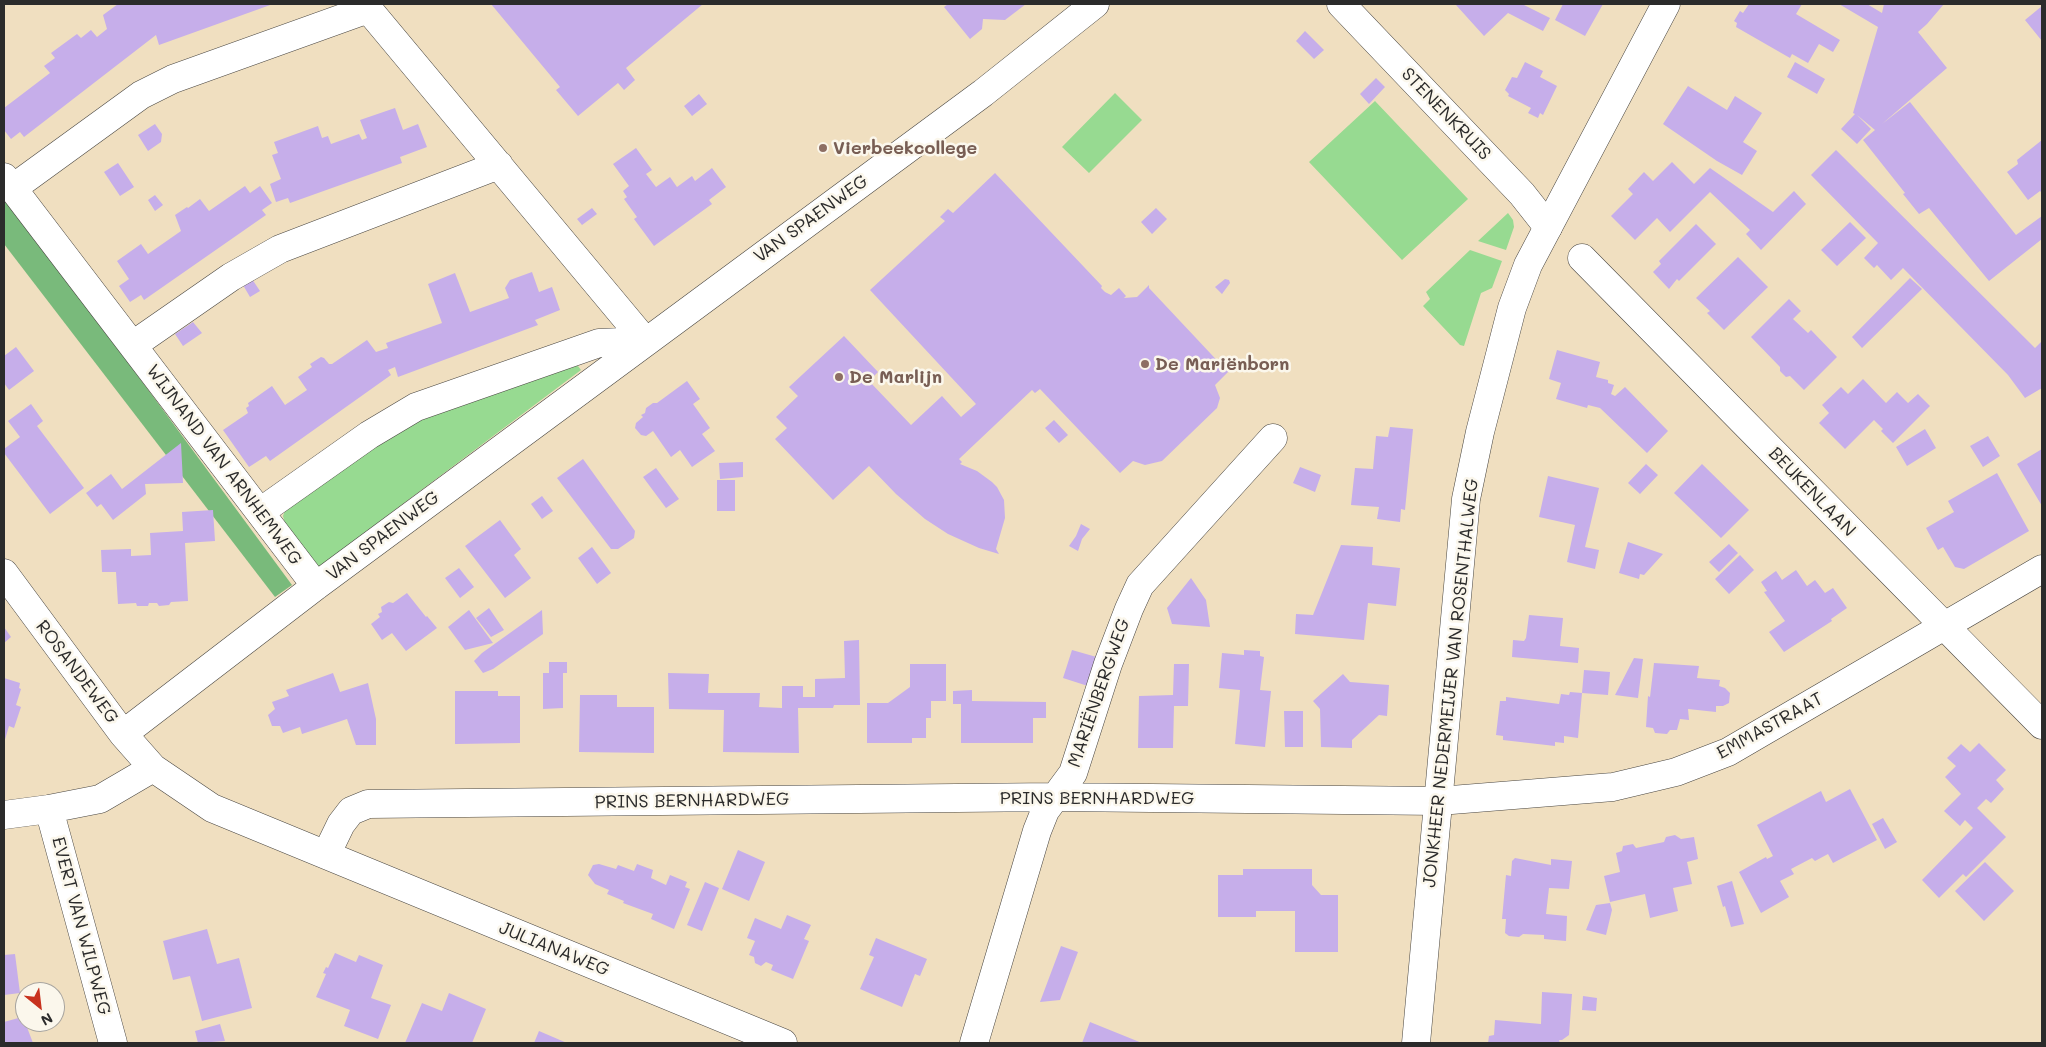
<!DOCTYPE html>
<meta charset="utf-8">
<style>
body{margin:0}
#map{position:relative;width:2046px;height:1047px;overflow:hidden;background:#f0dfc0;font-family:Mali,sans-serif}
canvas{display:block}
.frame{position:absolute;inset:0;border:5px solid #2b2b2b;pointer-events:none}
.north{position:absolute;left:15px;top:982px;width:50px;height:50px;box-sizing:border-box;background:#fbf7ec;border:1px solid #a8a59f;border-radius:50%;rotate:151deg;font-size:14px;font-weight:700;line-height:20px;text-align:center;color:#2b2b2b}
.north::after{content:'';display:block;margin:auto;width:18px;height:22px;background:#c8321e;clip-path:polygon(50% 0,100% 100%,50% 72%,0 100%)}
</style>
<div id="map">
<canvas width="2046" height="1047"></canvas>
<div class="frame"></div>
<div class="north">N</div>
</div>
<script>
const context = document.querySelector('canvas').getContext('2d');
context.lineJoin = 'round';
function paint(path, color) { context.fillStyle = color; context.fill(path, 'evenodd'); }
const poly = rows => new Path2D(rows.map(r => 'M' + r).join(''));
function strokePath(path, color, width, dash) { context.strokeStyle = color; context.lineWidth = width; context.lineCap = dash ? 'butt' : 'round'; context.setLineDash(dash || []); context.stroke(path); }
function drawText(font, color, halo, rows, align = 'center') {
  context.font = font + ' Mali,sans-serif'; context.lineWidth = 5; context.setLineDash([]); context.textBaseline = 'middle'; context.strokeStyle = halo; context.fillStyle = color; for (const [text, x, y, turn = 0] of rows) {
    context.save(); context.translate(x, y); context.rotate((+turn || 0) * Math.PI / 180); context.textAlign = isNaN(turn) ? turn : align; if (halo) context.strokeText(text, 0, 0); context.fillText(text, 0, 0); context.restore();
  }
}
paint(poly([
 [1115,93,1142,120,1089,173,1062,147],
 [1375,101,1468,199,1402,260,1309,162],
 [1508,213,1513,220,1514,227,1506,250,1478,241],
 [1470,250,1502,261,1492,288,1481,293,1464,346,1460,345,1423,306,1430,299,1426,292],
 [574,361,581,370,319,567,286,528,283,516,287,505,418,418]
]), '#97da91');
paint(poly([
 [4,194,292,585,275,597,4,244]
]), '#79ba7b');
paint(poly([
 [118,4,273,4,159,45,156,35,24,137,20,132,11,139,4,130,4,108,50,73,44,66,55,58,51,53,77,34,81,38,91,30,97,37,107,29,103,15],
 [491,4,703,4,626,68,635,80,624,90,618,83,578,116,556,90,560,87],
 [948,4,1026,4,1005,20,983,19,982,29,970,39,944,7],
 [1458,4,1522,4,1550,18,1543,31,1508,13,1484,36,1456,5],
 [1563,4,1603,4,1585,36,1555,20],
 [1749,4,1802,4,1796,14,1840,40,1833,52,1819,44,1808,63,1792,54,1790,58,1736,27,1737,23,1734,21,1740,11,1743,13],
 [1839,4,1867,4,1882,13,1884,4,1944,4,1927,24,1918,32,1947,68,1882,124,1910,102,2016,235,2042,216,2042,239,1989,281,1929,208,1919,214,1903,194,1905,193,1863,140,1875,130,1857,115,1871,129,1857,144,1841,129,1855,114,1853,113,1878,27],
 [2042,6,2042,41,2025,20],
 [1305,31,1324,50,1314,59,1296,41],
 [1525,62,1543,71,1540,77,1557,86,1543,115,1540,113,1538,118,1528,113,1531,108,1508,96,1509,94,1505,90,1512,77,1517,78],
 [1795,62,1825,79,1817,94,1787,77],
 [1376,78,1385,87,1369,104,1360,94],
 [1688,86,1727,110,1735,96,1762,113,1743,142,1757,151,1742,175,1717,161,1663,124],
 [699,94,707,104,692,116,684,106],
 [395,108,403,130,418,124,427,147,400,157,402,163,290,203,288,198,276,202,270,184,281,179,272,155,278,153,274,142,318,126,322,138,328,136,331,144,359,134,362,140,367,138,360,120],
 [155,124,162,134,161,142,148,151,138,135],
 [2042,140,2042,193,2040,191,2028,200,2007,172,2018,164,2017,160],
 [636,148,652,170,646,174,656,187,670,177,677,187,692,176,695,181,712,168,726,187,709,200,712,204,654,246,634,219,637,217,624,199,627,197,623,191,629,186,613,164],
 [1836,150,2035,348,2042,341,2042,388,2025,398,2008,375,1903,268,1891,280,1877,265,1874,268,1864,258,1878,243,1811,175],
 [1672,162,1694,184,1710,168,1773,212,1794,191,1806,204,1761,250,1746,234,1750,230,1710,192,1670,232,1657,218,1635,240,1611,216,1633,194,1628,189,1644,172,1653,181],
 [118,163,134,187,120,196,104,172],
 [995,173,1102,286,1101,288,1105,292,1111,295,1119,288,1126,296,1124,298,1137,297,1149,285,1149,288,1226,370,1229,371,1215,385,1220,398,1217,408,1162,461,1145,465,1133,461,1120,473,1040,389,1035,393,1032,390,959,459,962,462,960,464,977,471,992,482,997,487,1004,500,1005,518,996,549,999,554,979,548,948,534,925,519,896,494,869,466,833,500,775,439,787,428,776,417,798,396,789,387,844,336,878,372,869,381,911,425,942,396,961,417,976,404,870,290,945,221,940,217,948,209,953,213],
 [245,186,250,193,260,186,272,203,262,210,266,215,144,300,141,295,130,302,119,286,129,279,117,261,141,244,148,254,181,231,175,215,187,207,188,208,200,199,209,211],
 [155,195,163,205,155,211,148,200],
 [592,208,597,214,582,225,577,219],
 [1156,208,1167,219,1152,234,1141,222],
 [1850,222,1866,238,1837,266,1821,250],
 [1696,224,1716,244,1679,281,1677,279,1669,289,1653,272,1661,264,1659,261],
 [1738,257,1768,287,1724,330,1707,313,1710,311,1696,298],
 [532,272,539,292,552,287,560,310,535,320,538,325,398,377,395,367,388,370,391,375,270,461,266,456,249,467,223,430,248,413,246,408,249,406,248,403,272,386,285,405,307,390,298,377,312,367,310,364,321,357,324,358,329,364,332,364,367,340,376,352,388,348,386,343,442,323,428,284,455,273,470,312,509,298,505,288,510,280],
 [1910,278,1922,289,1862,348,1852,337],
 [252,279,260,291,250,297,243,285],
 [1225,279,1229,280,1230,283,1222,294,1215,287],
 [1789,299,1801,311,1793,319,1808,333,1811,330,1837,357,1804,390,1790,376,1786,377,1780,371,1780,367,1751,337],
 [193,322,202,333,183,346,175,334],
 [16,347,34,371,9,390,4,383,4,356],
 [1557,350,1600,362,1596,377,1608,380,1608,383,1614,385,1611,394,1615,396,1625,387,1668,431,1647,453,1600,408,1588,405,1587,408,1556,399,1561,383,1549,379],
 [1863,379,1886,403,1897,392,1908,403,1918,394,1930,406,1893,443,1881,431,1883,429,1874,420,1845,449,1819,423,1829,413,1822,405,1841,387,1848,394],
 [687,381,700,399,693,404,710,428,702,434,715,451,692,467,680,450,671,457,653,431,646,436,641,435,635,428,636,423,643,417,641,415,645,413,646,408,653,403,657,403],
 [31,404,43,421,37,426,84,488,50,514,4,453,4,449,20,437,8,421],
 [1054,420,1068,435,1059,443,1045,428],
 [1390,427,1413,429,1405,510,1401,509,1400,522,1377,519,1379,507,1351,505,1355,468,1373,469,1376,436,1388,437],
 [1925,429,1936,448,1907,466,1896,447],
 [1988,436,2000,456,1983,467,1970,446],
 [181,443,183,483,145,484,146,494,113,520,101,504,97,507,86,493,111,474,122,489],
 [2042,449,2042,506,2017,464],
 [583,459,635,531,634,538,618,549,611,549,557,478],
 [743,462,743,477,720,479,719,463],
 [1646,464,1658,475,1640,494,1628,483],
 [1702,464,1749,510,1721,538,1674,493],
 [1300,467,1321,475,1315,492,1293,483],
 [656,468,679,499,666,508,643,477],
 [1997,473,2029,531,1964,569,1955,567,1943,547,1938,550,1926,528,1954,512,1948,501],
 [1548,476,1599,488,1585,547,1599,550,1595,569,1567,562,1575,525,1539,517],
 [717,480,735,480,735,511,717,511],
 [542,496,553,511,542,519,531,504],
 [213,510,215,541,185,543,188,601,171,602,169,605,159,606,157,603,149,603,148,606,137,606,136,603,118,604,116,572,102,572,101,550,131,549,131,556,151,555,150,533,183,531,182,512],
 [500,520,521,549,514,555,531,578,505,598,465,546],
 [1081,524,1090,529,1082,539,1078,551,1069,546,1076,536],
 [1628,542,1663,554,1644,575,1640,574,1639,579,1619,573],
 [1729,544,1738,553,1719,572,1709,562],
 [1341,545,1373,547,1372,565,1400,568,1396,606,1368,603,1364,640,1295,634,1296,614,1313,615],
 [592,547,611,573,597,584,578,558],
 [1740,555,1754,570,1729,594,1715,579],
 [459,568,474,587,460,598,445,578],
 [1796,570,1807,586,1815,580,1825,593,1833,588,1847,608,1831,619,1832,621,1784,652,1769,632,1785,621,1764,592,1767,591,1761,582,1776,571,1782,580],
 [1191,578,1206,600,1210,627,1172,624,1167,608],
 [407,593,426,617,427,616,437,628,406,651,392,633,382,640,371,624,380,617,378,614,382,612,381,607,389,602,393,603],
 [489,608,504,630,491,637,476,618],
 [469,610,493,643,465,650,448,627],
 [542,610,543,634,493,669,483,673,474,661,482,653],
 [1529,615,1563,618,1560,646,1579,648,1578,663,1512,657,1513,640,1524,641,1526,638],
 [4,627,11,637,4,643],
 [859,640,860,705,834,705,833,708,798,708,799,753,723,752,724,710,669,709,668,673,709,674,708,693,760,693,759,707,782,708,782,686,803,686,803,697,815,697,815,679,845,678,844,641],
 [1072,650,1100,658,1091,687,1063,678],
 [1244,650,1260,651,1260,656,1264,657,1260,690,1271,691,1265,747,1235,744,1240,690,1219,688,1222,653,1244,655],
 [1634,658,1643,659,1638,698,1615,695],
 [549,662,567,662,567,673,563,673,563,708,543,709,543,673,549,673],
 [1654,663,1699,666,1697,678,1720,680,1719,686,1725,688,1730,693,1729,703,1723,706,1716,706,1716,712,1688,709,1689,720,1680,719,1677,730,1670,730,1667,734,1655,733,1653,728,1646,727,1648,696,1650,697],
 [910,664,946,664,946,701,931,701,931,718,926,718,926,738,912,738,912,743,867,743,867,703,888,703,910,687],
 [1174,664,1189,664,1188,706,1174,706,1173,748,1138,748,1139,696,1173,695],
 [1584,670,1610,672,1608,695,1582,693,1578,738,1564,736,1564,743,1555,742,1555,746,1503,740,1503,736,1496,735,1500,701,1506,701,1506,697,1559,704,1561,694,1569,695,1570,692,1582,693],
 [333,673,340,692,368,683,376,719,376,745,356,745,347,719,302,734,300,727,283,733,280,726,272,726,268,715,275,709,272,702,289,696,286,690],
 [1343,674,1350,682,1389,685,1387,716,1379,715,1352,740,1352,748,1321,747,1320,709,1313,701],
 [4,678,20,683,19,688,21,689,16,705,21,707,14,728,9,726,4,743],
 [972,690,972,701,1046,702,1046,718,1033,718,1033,743,961,743,961,704,953,704,953,691],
 [455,691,498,691,498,696,520,696,520,743,455,744],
 [580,695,617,695,617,707,654,707,654,753,579,752],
 [1284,711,1303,711,1303,747,1285,747],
 [1979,743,2006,770,1996,780,2004,789,1991,803,1986,799,1977,808,2006,837,1966,877,1963,874,1939,898,1922,880,1973,828,1965,820,1960,826,1944,811,1961,794,1945,777,1956,766,1947,758,1961,744,1970,752],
 [1850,789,1877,840,1833,863,1828,854,1815,861,1812,858,1791,869,1794,874,1780,881,1789,897,1761,913,1739,872,1766,857,1767,859,1773,856,1757,825,1821,791,1826,802],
 [1883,818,1897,842,1885,849,1872,824],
 [1675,835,1681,839,1694,837,1698,859,1687,862,1692,884,1673,888,1678,911,1650,918,1645,894,1610,902,1604,876,1620,872,1616,853,1622,851,1623,846,1633,844,1636,848,1664,842,1666,837],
 [738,850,765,862,749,901,722,889],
 [1515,858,1551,865,1551,859,1572,861,1569,889,1549,888,1546,914,1567,916,1566,941,1544,939,1544,935,1523,934,1519,937,1509,936,1505,933,1506,919,1502,919,1506,875,1511,876,1512,861],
 [1985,862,2014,891,1984,921,1955,891],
 [599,864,616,869,618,865,634,871,637,864,653,870,651,878,666,885,670,875,687,882,685,887,690,889,674,929,651,919,653,914,623,903,624,901,607,894,609,890,595,884,588,875,593,865],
 [1243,869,1312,869,1312,885,1321,895,1338,895,1338,952,1295,952,1295,911,1256,911,1256,917,1218,917,1218,875,1243,875],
 [1732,881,1744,924,1731,927,1725,906,1723,907,1717,886],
 [705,882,719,888,702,931,687,925],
 [1610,903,1612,910,1606,935,1586,930,1596,905],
 [787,915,811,925,804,939,809,941,793,979,771,970,773,965,766,962,761,966,755,963,754,957,749,955,755,941,747,938,755,918,781,929],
 [207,929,217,964,239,958,252,1008,202,1021,190,976,173,980,163,941],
 [876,938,927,959,920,976,915,974,902,1007,860,989,874,957,869,955],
 [1061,946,1078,952,1060,1000,1040,1002],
 [335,953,356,962,359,955,383,965,371,998,391,1005,378,1039,344,1026,350,1010,316,997,326,974,323,973,326,967,328,968],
 [15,954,20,993,4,995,4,955],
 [1542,992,1572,994,1569,1035,1562,1040,1559,1040,1560,1043,1488,1043,1489,1036,1494,1035,1495,1020,1541,1024],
 [449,993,486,1009,472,1043,405,1043,422,1003,442,1011],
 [1583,996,1597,998,1596,1011,1582,1010],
 [21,1005,25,1005,25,1022,33,1043,4,1043,4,1022,22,1017],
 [1090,1022,1142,1043,1082,1043],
 [220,1024,225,1041,198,1043,195,1031],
 [539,1031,567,1043,534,1043]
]), '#c6aeea');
const street = poly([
 [364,4,645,341],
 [1341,4,1522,194,1548,227],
 [4,177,316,586],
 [13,188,141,95,173,79,368,9],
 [1582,258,2042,725],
 [133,345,231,277,280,249,499,165],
 [260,512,369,435,416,407,599,343,645,341],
 [4,573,123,734,153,768,212,808,783,1043],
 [123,734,316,586,983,93,1095,4],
 [49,809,113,1043],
 [4,815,49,809,100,799,153,768],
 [326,855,341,824,351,811,368,804,1055,797,1439,801,1613,787,1676,772,1728,752,2042,569],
 [974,1043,1037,831,1045,811,1073,773,1108,664,1129,609,1140,585,1273,438]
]);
const secondary = poly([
 [1416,1043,1466,499,1480,432,1512,308,1528,265,1666,4]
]);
strokePath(street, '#494641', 29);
strokePath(secondary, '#494641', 29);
strokePath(street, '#fff', 28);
strokePath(secondary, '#fff', 28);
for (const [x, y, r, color] of [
 [823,148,5,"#8d6e63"],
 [1145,364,5,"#8d6e63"],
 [839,377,5,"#8d6e63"]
]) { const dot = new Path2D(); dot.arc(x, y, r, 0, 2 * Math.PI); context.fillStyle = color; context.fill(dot); strokePath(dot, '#fbf7ec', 2); }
drawText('18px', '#2b2b2b', '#fbf7ec', [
 ["STENENKRUIS",1446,114,46],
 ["VAN SPAENWEG",811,219,-36],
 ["WIJNAND VAN ARNHEMWEG",224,465,53],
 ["BEUKENLAAN",1812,492,46],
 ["VAN SPAENWEG",383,536,-37],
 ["ROSANDEWEG",77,672,53],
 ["JONKHEER NEDERMEIJER VAN ROSENTHALWEG",1451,683,-84],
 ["MARIËNBERGWEG",1099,693,-71],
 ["EMMASTRAAT",1770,726,-29],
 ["PRINS BERNHARDWEG",1097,798],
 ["PRINS BERNHARDWEG",692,801,-1],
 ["EVERT VAN WILPWEG",81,926,75],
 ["JULIANAWEG",554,949,22]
]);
drawText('bold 18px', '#785e54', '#fbf7ec', [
 ["Vierbeekcollege",833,148],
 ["De Mariënborn",1155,364],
 ["De Marlijn",849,377]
], 'left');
</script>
